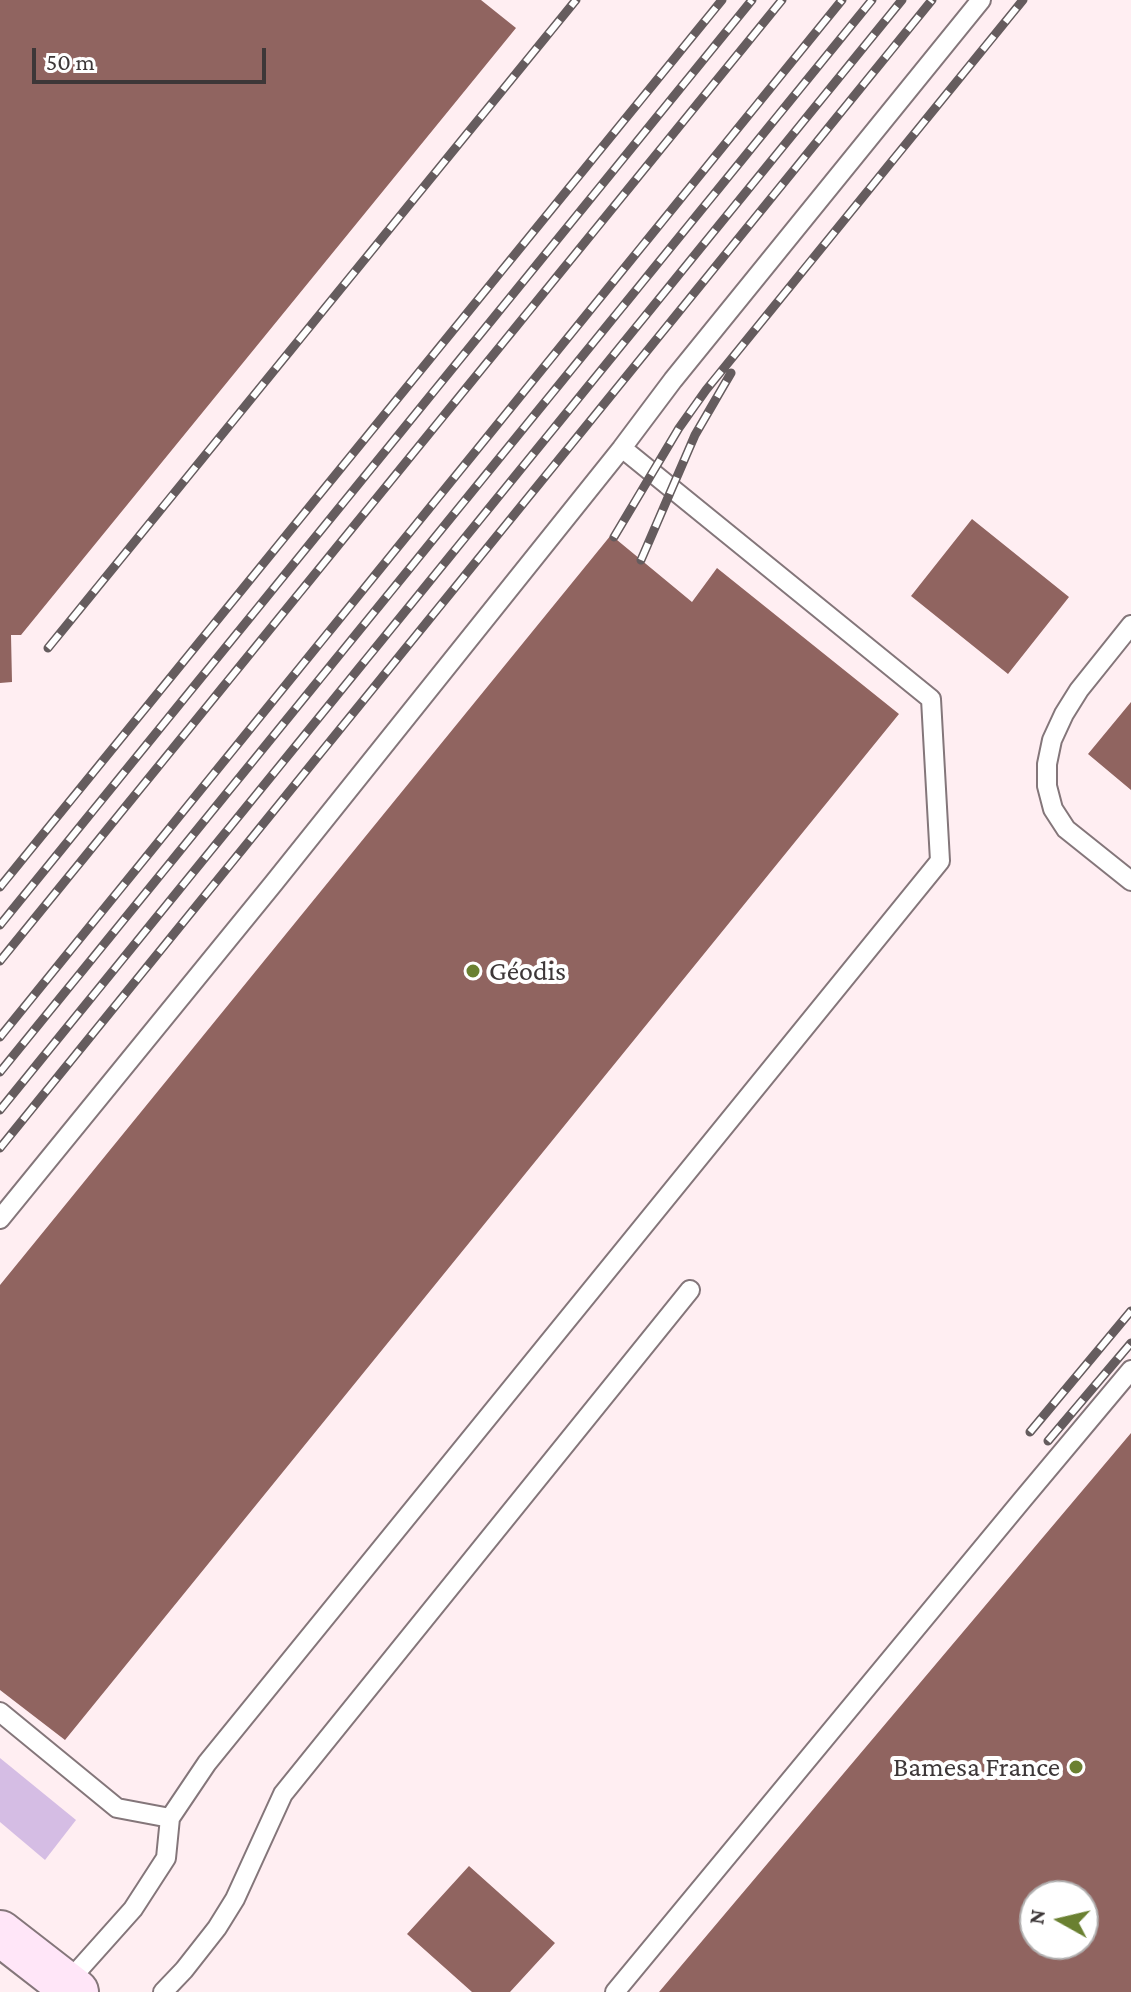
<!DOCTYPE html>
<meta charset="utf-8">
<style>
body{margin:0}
#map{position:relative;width:1131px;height:1992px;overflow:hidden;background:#ffeef2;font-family:"Crimson Pro",serif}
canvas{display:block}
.north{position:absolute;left:1019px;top:1880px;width:80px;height:80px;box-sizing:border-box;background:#fff;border:2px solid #b1afaf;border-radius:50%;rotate:278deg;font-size:22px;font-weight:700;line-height:32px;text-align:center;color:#3d3738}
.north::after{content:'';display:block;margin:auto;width:28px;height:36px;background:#6a8031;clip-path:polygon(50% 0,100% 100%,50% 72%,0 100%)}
.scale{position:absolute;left:32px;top:48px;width:234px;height:36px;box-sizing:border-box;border:4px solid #3d3738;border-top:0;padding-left:10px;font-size:24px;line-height:28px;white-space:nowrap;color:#3d3738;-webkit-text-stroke:6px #fff;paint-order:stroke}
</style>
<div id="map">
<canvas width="1131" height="1992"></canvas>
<div class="north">N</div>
<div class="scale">50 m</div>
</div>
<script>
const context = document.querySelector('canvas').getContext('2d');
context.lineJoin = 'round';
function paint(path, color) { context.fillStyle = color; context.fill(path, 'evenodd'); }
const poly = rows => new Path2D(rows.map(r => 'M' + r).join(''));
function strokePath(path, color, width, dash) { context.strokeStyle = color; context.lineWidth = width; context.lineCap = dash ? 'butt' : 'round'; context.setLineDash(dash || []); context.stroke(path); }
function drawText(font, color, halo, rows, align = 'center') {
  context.font = font + ' "Crimson Pro",serif'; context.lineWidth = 8; context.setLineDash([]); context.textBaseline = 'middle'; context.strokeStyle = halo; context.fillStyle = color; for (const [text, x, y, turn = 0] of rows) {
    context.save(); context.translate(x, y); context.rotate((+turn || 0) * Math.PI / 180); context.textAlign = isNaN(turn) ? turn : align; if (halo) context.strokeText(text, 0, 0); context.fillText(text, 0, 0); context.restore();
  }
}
paint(poly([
 [0,1758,76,1820,45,1860,0,1822]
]), '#d5bde4');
paint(poly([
 [0,0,481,0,516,28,21,635,11,635,12,682,0,683],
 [972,519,1069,597,1008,674,911,596],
 [611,535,692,602,717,568,899,714,65,1740,0,1690,0,1285],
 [1131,702,1131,790,1088,754],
 [1131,1433,1131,1992,659,1992],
 [1035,1896,1083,1896,1083,1944,1035,1944],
 [469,1866,555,1943,510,1992,472,1992,407,1934]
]), '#906460');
const lane = poly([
 [622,448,673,380,981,0],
 [1131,625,1079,690,1064,714,1052,740,1047,764,1047,786,1053,809,1066,829,1131,881],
 [0,1219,273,884,622,448,931,699,940,861,207,1763,170,1818,166,1858,133,1909,66,1984],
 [0,1712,117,1808,170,1818],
 [163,1992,184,1970,217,1928,235,1899,283,1794,690,1290],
 [615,1992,1023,1499,1131,1370]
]);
const secondary = poly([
 [0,1933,76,1992]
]);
strokePath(lane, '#84767a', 22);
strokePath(secondary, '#84767a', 48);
strokePath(lane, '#fff', 18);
strokePath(secondary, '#ffe6f8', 44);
const rail = poly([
 [614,537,679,428,706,390,1023,0],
 [641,560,695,435,731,373],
 [48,648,576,0],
 [0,887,722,0],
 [0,925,752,0],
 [0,961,782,0],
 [0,1037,842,0],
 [0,1072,872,0],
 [0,1110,902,0],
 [0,1148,932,0],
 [1030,1432,1131,1311],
 [1048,1441,1131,1343]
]);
strokePath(rail, '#655c5e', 9);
strokePath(rail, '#fff', 6, [18]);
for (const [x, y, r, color] of [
 [473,971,8,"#6a8031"],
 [1076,1767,8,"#6a8031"]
]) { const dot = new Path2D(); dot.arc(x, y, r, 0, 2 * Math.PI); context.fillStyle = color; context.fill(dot); strokePath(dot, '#fff', 3); }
drawText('28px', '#3d3738', '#fff', [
 ["Géodis",489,971],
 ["Bamesa France",1060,1767,"right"]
], 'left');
</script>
